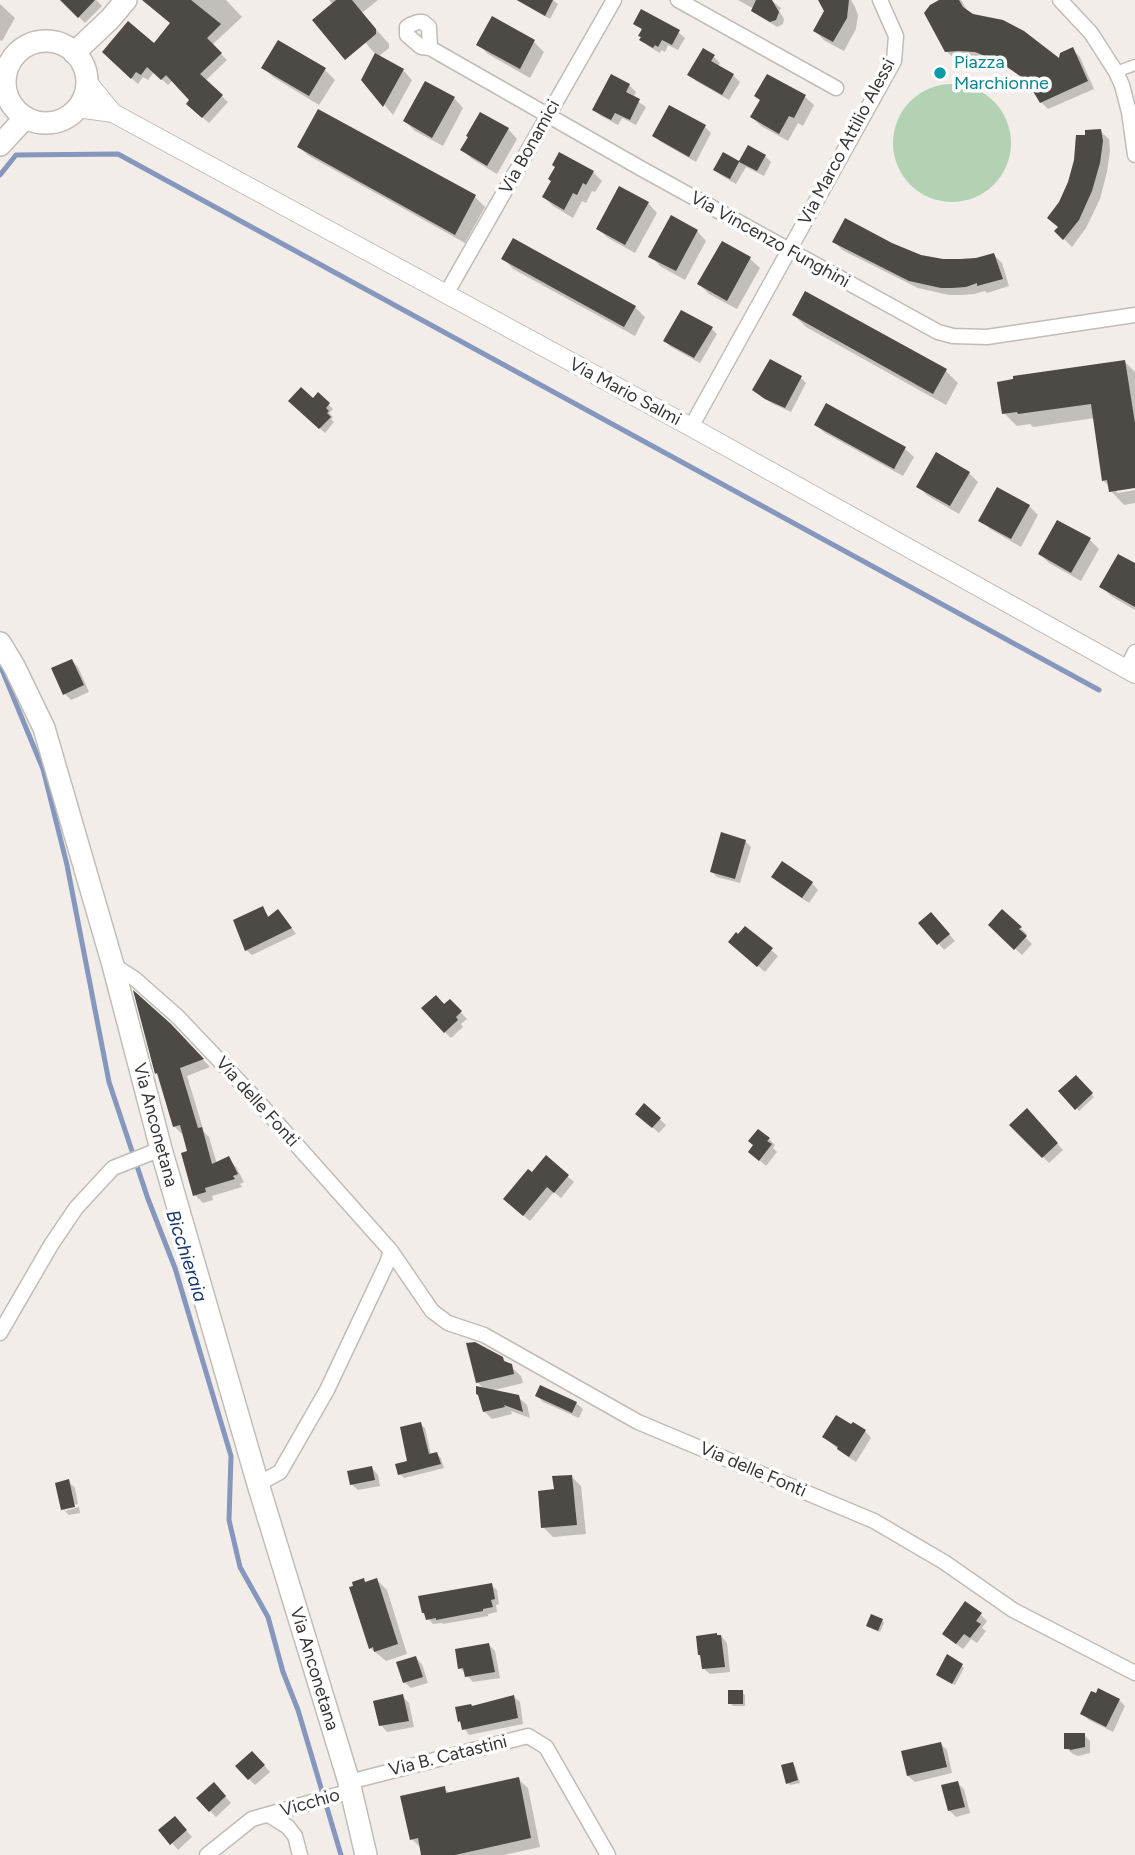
<!DOCTYPE html>
<style>
body{margin:0}
canvas{display:block;background:#f2ede8}
</style>
<canvas width="1135" height="1855"></canvas>
<script>
const context = document.querySelector('canvas').getContext('2d');
context.lineJoin = 'round';
function paint(path, color) { context.fillStyle = color; context.fill(path, 'evenodd'); }
const poly = rows => new Path2D(rows.map(r => 'M' + r).join(''));
function strokePath(path, color, width, dash) { context.strokeStyle = color; context.lineWidth = width; context.lineCap = dash ? 'butt' : 'round'; context.setLineDash(dash || []); context.stroke(path); }
function drawText(font, color, halo, rows, align = 'center') {
  context.font = font + ' Figtree,sans-serif'; context.lineWidth = 7; context.setLineDash([]); context.textBaseline = 'middle'; context.strokeStyle = halo; context.fillStyle = color; for (const [text, x, y, turn = 0] of rows) {
    context.save(); context.translate(x, y); context.rotate((+turn || 0) * Math.PI / 180); context.textAlign = isNaN(turn) ? turn : align; if (halo) context.strokeText(text, 0, 0); context.fillText(text, 0, 0); context.restore();
  }
}
paint(poly([
 '893 143a59 59 0 1 1 118 0a59 59 0 1 1-118 0Z'
]), '#b3d2b3');
paint(poly([
 [62,0,96,0,102,6,85,23],
 [144,0,226,0,242,17,212,45,227,60,205,81,228,102,209,123,194,110,191,100,173,80,168,85,154,72,148,80,143,77,138,84,110,59,154,46,171,24],
 [329,0,378,0,362,13,389,44,389,48,378,57,403,70,412,80,393,115,363,79,376,55],
 [516,0,553,0,558,4,550,19],
 [738,0,771,0,781,8,779,11,784,19,783,24,777,27,759,16,753,10,754,9],
 [820,0,851,0,855,7,858,15,856,29,844,51,825,41,815,31,826,11],
 [943,0,961,0,968,12,1060,61,1072,49,1080,57,1094,89,1048,109,1041,102,1030,84,1010,69,984,59,967,57,954,58,946,51],
 [0,4,15,18,2,41,0,40],
 [492,19,534,42,544,52,530,78,488,54,478,44],
 [636,23,678,32,685,38,678,50,668,45,665,52,661,50,660,53,648,46,642,40,642,30],
 [714,57,720,63,718,66,733,75,740,82,729,100,696,81,690,75],
 [263,67,325,70,335,80,319,105,273,77],
 [767,76,805,97,814,105,803,126,798,123,788,141,761,126,752,117,761,101],
 [629,85,636,92,633,98,646,107,636,125,622,118,618,125,601,116,594,110],
 [454,98,463,108,443,146,415,131,405,121],
 [705,127,711,133,696,162,661,142,654,136],
 [508,129,517,139,497,174,472,159,463,150],
 [1100,131,1109,139,1110,151,1107,172,1100,199,1086,228,1072,247,1056,231,1059,228,1060,203,1087,137],
 [299,147,475,197,485,207,465,243,309,156],
 [749,147,765,156,771,162,764,176,746,167,736,184,722,176,715,170,724,155,740,163],
 [593,172,602,181,595,192,592,191,586,203,582,201,573,218,553,206,544,197],
 [648,203,657,213,635,253,608,238,598,229],
 [697,231,706,241,685,280,660,266,651,256],
 [835,242,892,245,920,257,960,261,994,255,1002,263,1009,286,987,293,985,291,974,294,961,295,949,295,918,288,842,250],
 [504,259,635,307,645,317,635,336,513,269],
 [750,259,760,268,737,309,709,294,699,284],
 [794,315,946,371,958,383,946,405,806,327],
 [712,329,717,334,700,363,671,347,665,341],
 [1125,362,1135,372,1135,487,1115,490,1118,493,1135,490,1135,503,1124,505,1111,491,1110,487,1103,480,1095,418,1033,427,1030,424,1017,426,1004,413],
 [801,378,806,383,791,412,773,404,760,396],
 [318,394,333,409,329,413,333,417,331,419,334,422,325,433,290,401,313,400],
 [827,405,905,449,914,457,903,476,825,433,816,425],
 [969,473,978,482,959,514,928,496,919,487],
 [1029,506,1038,515,1021,547,990,529,981,520],
 [1090,540,1099,549,1081,581,1049,563,1040,554],
 [1135,565,1135,610,1111,596,1102,587],
 [72,661,78,667,89,692,71,700,65,694],
 [745,841,751,847,740,883,717,877,711,871],
 [773,877,812,883,818,890,809,903,779,883],
 [262,908,270,918,284,917,296,934,252,955,246,950],
 [1002,912,1027,934,1025,937,1032,944,1022,955,990,925],
 [937,920,955,941,944,950,938,943],
 [745,928,778,956,765,972,737,948,738,936],
 [450,1001,467,1019,461,1024,463,1027,451,1038,445,1032,444,1006],
 [170,1025,210,1067,187,1076,204,1132,209,1137,217,1164,228,1159,236,1167,244,1182,240,1184,242,1187,212,1196,213,1200,203,1203,195,1195,190,1153,184,1134,182,1134,174,1126,159,1076,157,1073],
 [1076,1077,1094,1097,1079,1111,1060,1091],
 [645,1106,666,1125,659,1133,638,1114],
 [1027,1111,1063,1150,1049,1163,1012,1125],
 [769,1139,775,1145,773,1148,777,1152,766,1166,750,1152],
 [546,1158,574,1182,561,1198,554,1192,530,1221,511,1205,532,1174],
 [502,1358,521,1376,523,1383,490,1391,518,1397,527,1405,530,1418,511,1411,512,1414,492,1419,484,1411,485,1390,477,1382],
 [537,1396,576,1403,583,1409,579,1418,543,1402],
 [420,1424,425,1428,431,1455,436,1453,441,1458,444,1468,404,1478,400,1474,409,1462],
 [865,1431,871,1438,856,1462,845,1455,824,1437],
 [372,1468,378,1475,380,1486,358,1490,351,1484],
 [571,1476,581,1486,586,1534,553,1537,543,1527,556,1491],
 [68,1481,75,1488,78,1504,65,1507,65,1511,79,1507,80,1513,69,1515,63,1509],
 [377,1580,387,1590,407,1654,386,1661,370,1648,367,1584],
 [491,1585,497,1590,499,1604,496,1605,497,1612,488,1614,488,1616,443,1624,442,1623,433,1624,423,1613],
 [981,1615,987,1621,982,1628,986,1631,977,1643,971,1639,963,1649,950,1640],
 [882,1620,884,1623,880,1632,871,1628],
 [721,1636,727,1643,730,1672,710,1674,703,1668,702,1657,699,1654],
 [489,1645,495,1651,500,1678,473,1682,460,1668],
 [416,1658,422,1664,428,1683,411,1688,404,1682],
 [962,1666,964,1668,955,1685,940,1677],
 [742,1692,745,1695,745,1706,733,1706,730,1703],
 [402,1696,409,1703,414,1727,387,1732,381,1725],
 [514,1697,520,1702,523,1724,469,1735,459,1721,472,1707],
 [1119,1700,1125,1706,1113,1732,1089,1720,1082,1714],
 [1084,1735,1090,1741,1090,1753,1078,1756,1073,1754,1066,1748],
 [941,1744,947,1750,952,1773,915,1782,908,1776],
 [259,1759,270,1772,255,1785,249,1779],
 [793,1764,795,1766,800,1783,790,1785,788,1783],
 [518,1779,528,1788,540,1847,504,1855,423,1855,422,1849,412,1839,444,1788,450,1794],
 [958,1783,964,1789,970,1813,956,1817,949,1810],
 [214,1784,231,1803,216,1817,198,1798],
 [175,1818,192,1837,178,1850,172,1843]
]), '#0003');
strokePath(poly([
 [0,175,16,155,118,154,1099,690],
 [0,665,43,769,67,865,109,1082,148,1199,175,1268,231,1456,229,1520,240,1567,268,1617,283,1672,298,1710,341,1855]
]), '#8597bc', 5);
paint(poly([
 [60,0,95,0,78,18],
 [142,0,191,0,221,24,207,38,222,53,200,74,223,95,202,118,186,104,189,100,166,75,161,80,147,67,141,75,136,72,131,79,102,52,128,21,154,43,170,23],
 [336,0,352,0,376,29,376,34,345,60,312,20],
 [517,0,553,0,545,16],
 [756,0,772,0,779,12,776,20,770,22,751,11],
 [818,0,849,0,847,18,833,42,813,31,824,11],
 [939,0,959,0,963,7,973,14,1003,20,1024,31,1059,58,1060,53,1073,47,1088,81,1040,103,1030,86,1023,78,1000,62,975,52,958,51,945,52,924,13,930,5],
 [641,9,680,30,672,45,662,40,658,47,655,45,653,48,639,40,641,37,638,36,642,29,633,24],
 [492,16,535,40,520,69,476,45],
 [278,40,326,68,309,96,261,68],
 [703,48,715,55,711,61,734,74,722,95,687,75],
 [375,53,404,69,383,107,361,80],
 [611,74,630,84,626,92,640,99,630,120,615,113,611,120,592,110],
 [767,74,806,95,794,118,789,116,779,134,750,117,760,100,754,96],
 [425,81,455,97,432,138,403,121],
 [669,105,706,125,689,157,652,136],
 [318,109,476,195,455,235,297,147],
 [480,112,509,128,487,166,460,150,468,137,466,136],
 [1101,129,1103,141,1100,163,1092,191,1079,220,1063,240,1054,231,1058,227,1047,218,1059,202,1068,182,1074,160,1076,135,1085,135,1085,130],
 [748,145,766,155,757,171,739,162,730,179,713,170,723,152,739,161],
 [559,152,594,171,586,185,583,183,577,195,573,193,564,210,542,197,551,181,548,179,555,167,552,165],
 [619,186,649,202,625,245,596,229],
 [671,215,698,230,676,271,648,257],
 [845,218,892,243,921,255,943,259,960,259,976,258,994,253,1003,279,977,286,977,283,966,287,952,288,941,288,909,281,832,242],
 [513,238,636,306,624,327,501,259],
 [722,241,751,257,727,301,697,284],
 [805,291,947,369,933,394,792,315],
 [681,310,713,327,694,358,663,341],
 [770,359,802,376,785,408,765,399,752,390],
 [1125,360,1135,423,1135,488,1109,492,1107,480,1102,481,1091,404,1018,414,1017,412,1002,414,997,382,1013,379,1013,376],
 [301,387,313,398,318,392,330,403,326,408,329,411,327,413,331,417,319,429,288,401],
 [826,403,906,447,894,469,814,425],
 [936,452,970,472,950,506,916,487],
 [997,487,1030,505,1011,539,978,521],
 [1057,520,1091,538,1071,573,1038,554],
 [1118,554,1135,563,1135,607,1099,587],
 [72,659,84,685,63,695,51,668],
 [721,832,746,840,735,879,710,872],
 [782,861,813,882,802,898,771,877],
 [263,906,268,917,278,909,292,928,245,951,233,920],
 [1002,909,1022,927,1019,929,1027,936,1014,950,988,925],
 [931,912,950,934,937,945,918,923],
 [745,926,773,948,757,967,728,942,736,932,738,934],
 [133,990,171,1024,204,1059,180,1068,198,1128,202,1127,212,1164,229,1156,238,1174,233,1176,235,1179,205,1188,206,1192,193,1196,181,1153,187,1151,180,1125,173,1127,157,1073,155,1074],
 [436,995,444,1004,450,999,462,1011,456,1017,458,1020,444,1033,421,1008],
 [1076,1075,1093,1093,1075,1110,1058,1091],
 [644,1103,661,1118,652,1128,635,1114],
 [1027,1108,1058,1143,1042,1158,1009,1125],
 [758,1129,770,1138,767,1141,772,1144,759,1161,748,1152,753,1145,748,1141],
 [546,1155,569,1175,554,1193,547,1187,523,1216,503,1199,528,1169,532,1172],
 [475,1342,503,1357,504,1361,512,1364,514,1374,476,1383,466,1343],
 [540,1385,577,1402,572,1413,535,1396],
 [476,1386,519,1395,523,1412,504,1405,505,1407,483,1412,478,1395,476,1394],
 [836,1415,851,1424,853,1422,866,1430,849,1457,837,1449,838,1447,822,1437],
 [421,1422,429,1454,437,1452,441,1464,398,1475,395,1464,407,1461,400,1427],
 [372,1466,375,1480,350,1485,347,1471],
 [572,1475,577,1525,541,1528,538,1491,554,1489,552,1476],
 [69,1479,75,1507,61,1510,55,1483],
 [364,1578,365,1582,377,1578,398,1644,374,1652,373,1647,369,1649,349,1587,353,1586,352,1582],
 [492,1583,495,1599,491,1600,493,1607,483,1609,483,1611,436,1620,436,1618,426,1620,424,1613,422,1613,418,1596],
 [965,1601,982,1613,976,1621,981,1624,970,1638,964,1634,956,1644,942,1634],
 [871,1614,883,1619,878,1631,866,1626],
 [717,1633,717,1635,721,1635,725,1667,702,1669,700,1655,698,1655,696,1636],
 [489,1643,495,1672,465,1677,463,1668,458,1669,455,1649],
 [947,1654,963,1664,952,1684,936,1675],
 [416,1656,423,1677,403,1683,396,1662],
 [1098,1688,1120,1699,1106,1727,1080,1714,1091,1691,1096,1693],
 [728,1690,743,1690,743,1704,728,1704],
 [403,1694,409,1721,379,1726,373,1701],
 [514,1695,518,1718,462,1730,460,1721,458,1722,455,1707,471,1704,472,1706],
 [1064,1733,1085,1733,1085,1747,1070,1750,1070,1749,1064,1749],
 [941,1742,947,1767,907,1776,901,1751],
 [252,1751,265,1765,248,1780,235,1766],
 [793,1762,798,1780,786,1784,781,1765],
 [519,1777,531,1838,455,1855,421,1855,418,1838,410,1840,400,1796,445,1786,446,1793],
 [958,1781,965,1807,948,1811,941,1785],
 [214,1782,226,1796,209,1812,196,1798],
 [175,1816,187,1830,170,1845,158,1830]
]), '#4d4944');
const pedestrian = poly([
 [1116,72,1135,65]
]);
const minor = poly([
 [678,0,836,88],
 [1060,0,1091,33,1116,72,1122,85,1129,112,1135,155],
 [430,48,429,27,423,22,418,22,410,25,407,27,407,35,421,47,430,48,642,169,938,332,953,336,987,337,1135,315],
 [446,294,614,0],
 [691,427,894,61,896,36,880,0],
 [1126,669,1135,652],
 [113,965,135,979,178,1017,253,1096,391,1251,432,1311,448,1323,484,1335,638,1422,874,1521,944,1562,1013,1610,1135,1673],
 [0,1333,51,1245,76,1208,113,1168,161,1149],
 [258,1484,280,1472,327,1390,387,1263,391,1251],
 [349,1782,528,1736,546,1747,608,1855],
 [269,1815,288,1827,295,1836,300,1855],
 [207,1855,252,1819,351,1791]
]);
const tertiary = poly([
 [86,80,113,113],
 [78,108,113,113,691,427,1135,674]
]);
const secondary = poly([
 '5 82a41 41 0 1 1 82 0a41 41 0 1 1-82 0Z',
 [74,53,110,19,126,0],
 [0,145,25,118],
 [0,643,14,666,44,728,113,965,161,1149,258,1484,349,1782,366,1855]
]);
strokePath(pedestrian, '#c1bcb7', 13);
strokePath(minor, '#c1bcb7', 17);
strokePath(tertiary, '#c1bcb7', 20);
strokePath(secondary, '#c1bcb7', 24);
strokePath(pedestrian, '#fff', 10);
strokePath(minor, '#fff', 14);
strokePath(tertiary, '#fff', 18);
strokePath(secondary, '#fff', 21);
for (const [x, y, r, color] of [
 [940,73,7,"#0f9aa8"]
]) { const dot = new Path2D(); dot.arc(x, y, r, 0, 2 * Math.PI); context.fillStyle = color; context.fill(dot); strokePath(dot, '#fff', 2.5); }
drawText('18px', '#0d838f', '#fff', [
 ["Piazza",954,63],
 ["Marchionne",954,84]
], 'left');
drawText('18px', '#383634', '#fff', [
 ["Via Marco Attilio Alessi",847,142,-62],
 ["Via Bonamici",530,147,-61],
 ["Via Vincenzo Funghini",770,240,29],
 ["Via Mario Salmi",625,392,28],
 ["Via delle Fonti",257,1102,48],
 ["Via Anconetana",155,1125,75],
 ["Via delle Fonti",753,1470,23],
 ["Via Anconetana",314,1669,73],
 ["Via B. Catastini",448,1756,-14],
 ["Vicchio",310,1803,-16]
]);
drawText('italic 19px', '#193572', '#fff', [
 ["Bicchieraia",186,1256,72]
]);
</script>
